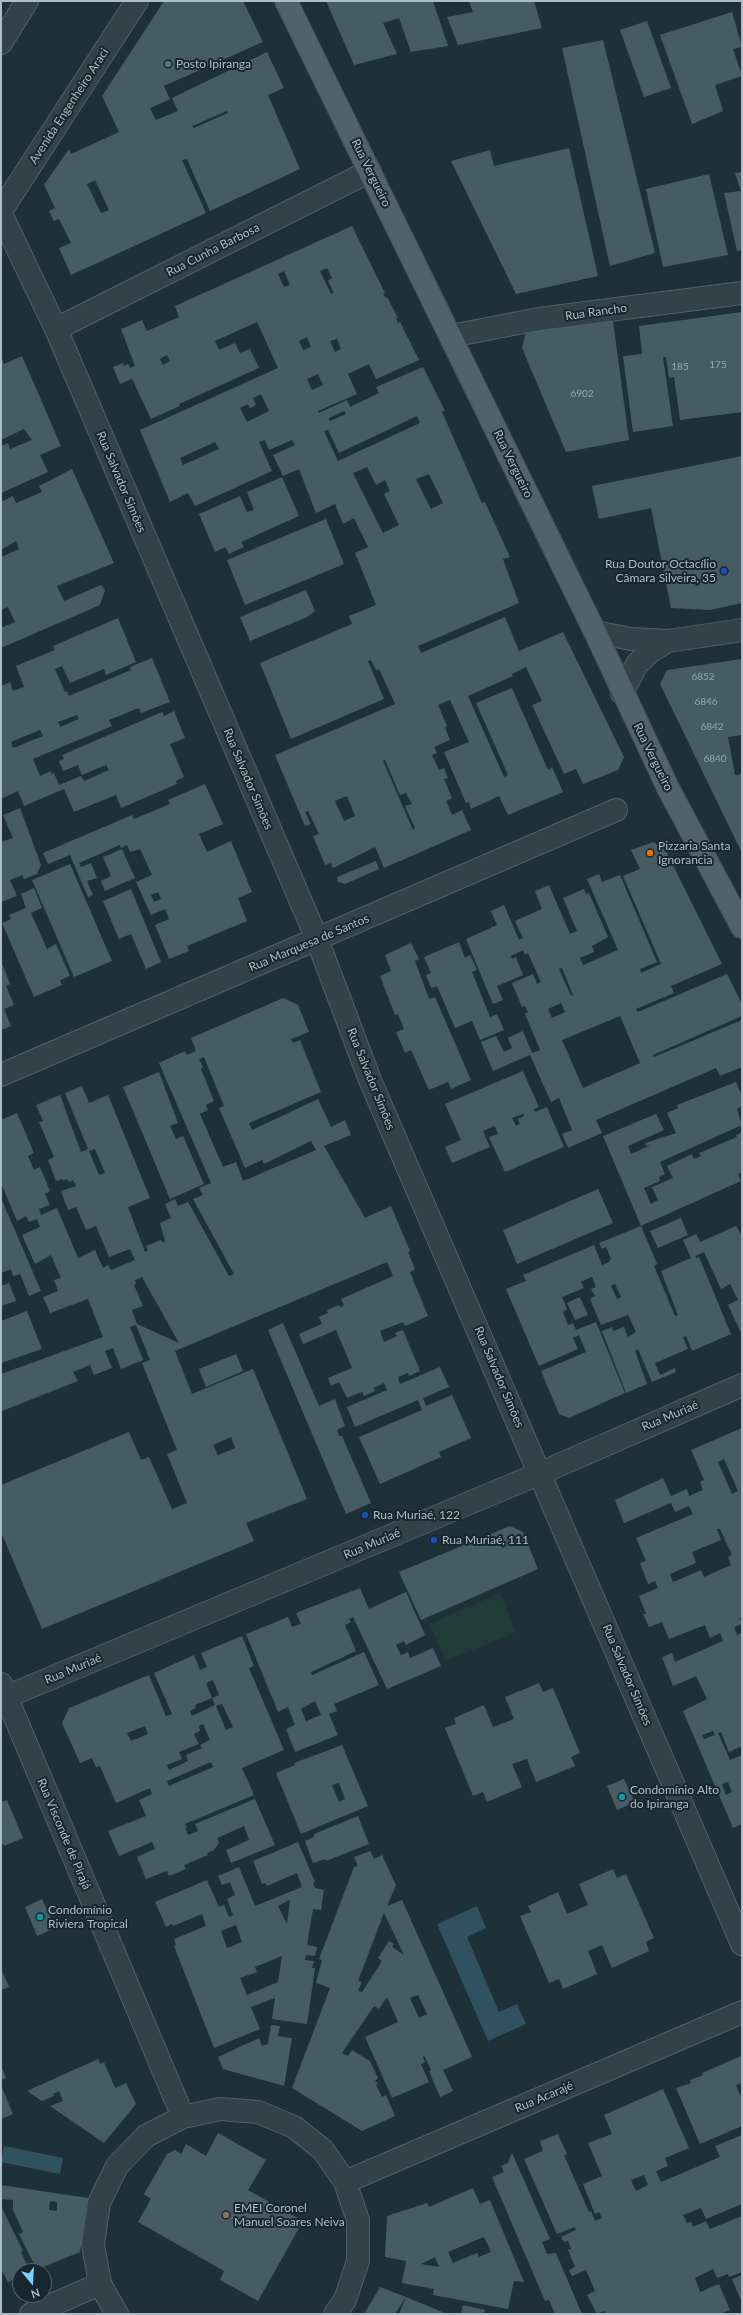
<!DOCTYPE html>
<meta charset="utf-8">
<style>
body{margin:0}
#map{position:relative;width:743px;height:2315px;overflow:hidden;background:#1e3139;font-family:Lato,sans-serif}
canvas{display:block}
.frame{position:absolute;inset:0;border:2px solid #acbdc6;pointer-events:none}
.north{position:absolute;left:12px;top:2263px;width:40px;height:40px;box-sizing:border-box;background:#18272d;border:1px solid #53636a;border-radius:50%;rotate:162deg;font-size:11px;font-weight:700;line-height:16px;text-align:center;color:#acbdc6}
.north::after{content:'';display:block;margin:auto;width:14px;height:18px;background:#78d2ff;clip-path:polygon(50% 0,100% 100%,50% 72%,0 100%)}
</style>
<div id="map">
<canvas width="743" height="2315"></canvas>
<div class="frame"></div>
<div class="north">N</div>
</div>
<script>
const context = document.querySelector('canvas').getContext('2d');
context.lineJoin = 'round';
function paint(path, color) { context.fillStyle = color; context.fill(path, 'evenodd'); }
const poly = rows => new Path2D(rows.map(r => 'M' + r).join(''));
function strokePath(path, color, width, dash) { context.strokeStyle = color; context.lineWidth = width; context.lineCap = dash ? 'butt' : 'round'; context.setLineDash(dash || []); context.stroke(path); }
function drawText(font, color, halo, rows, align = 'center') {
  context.font = font + ' Lato,sans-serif'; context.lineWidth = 4; context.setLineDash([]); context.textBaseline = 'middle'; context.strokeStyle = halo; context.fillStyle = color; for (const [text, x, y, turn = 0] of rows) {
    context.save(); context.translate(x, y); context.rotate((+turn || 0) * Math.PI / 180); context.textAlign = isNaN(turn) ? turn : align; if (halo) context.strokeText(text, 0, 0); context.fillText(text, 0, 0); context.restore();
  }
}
paint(poly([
 [500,1593,516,1632,446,1661,430,1624]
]), '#213c37');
paint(poly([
 [477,1906,486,1928,467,1937,499,2012,517,2004,526,2024,488,2041,437,1924],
 [4,2146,63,2158,60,2174,1,2162]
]), '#2f5160');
paint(poly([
 [164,1,243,1,263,42,164,86,170,99,150,108,156,120,178,111,172,98,267,52,284,88,268,95,300,169,210,211,187,159,182,160,206,213,71,275,59,248,71,243,59,219,54,221,49,211,55,208,44,185,69,149,71,154,119,132,102,96],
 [227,111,228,113,194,128,192,126],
 [95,180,109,210,101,213,87,184],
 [326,1,433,1,448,46,411,52,399,18,383,23,397,54,354,65],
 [469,1,534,1,542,28,458,45,447,17,473,12],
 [732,12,742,47,733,49,742,76,715,85,723,111,692,124,660,35],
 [647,21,671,88,644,97,620,30],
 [603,40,655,253,610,266,562,48],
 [569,148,598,276,516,294,451,161,490,150,494,166],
 [742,172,742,250,737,251,724,193,741,191,735,173],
 [709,174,728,255,663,267,646,189],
 [352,226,385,293,383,294,386,298,387,297,398,318,396,318,398,323,400,322,419,360,376,379,369,364,348,374,357,394,318,411,319,413,347,400,350,407,379,393,376,387,423,367,445,411,442,412,482,503,485,502,510,557,503,559,519,603,418,646,421,653,505,617,519,651,563,632,624,757,618,770,583,784,576,769,564,774,532,705,542,701,526,667,512,674,513,676,468,696,504,777,508,775,476,703,512,688,548,770,552,767,563,792,508,815,499,796,471,809,469,802,466,803,444,752,469,742,450,700,438,705,447,726,445,727,450,740,434,747,437,753,432,755,439,770,444,768,448,778,444,779,452,798,446,801,452,815,462,810,471,830,384,868,375,847,333,868,331,863,325,865,313,836,319,834,308,811,305,812,311,824,305,826,275,755,395,704,379,669,376,670,371,660,368,661,384,699,291,739,260,663,352,624,349,616,376,605,355,553,368,547,354,518,343,524,335,504,316,513,299,469,283,476,273,455,295,445,292,440,269,450,265,440,259,442,272,471,195,506,188,493,170,502,140,430,278,368,257,322,215,341,219,350,235,343,240,353,250,349,259,368,179,404,180,406,151,419,132,379,120,384,113,367,123,363,124,366,128,364,130,368,135,366,121,329,142,320,147,331,179,317,175,306],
 [327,268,332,278,328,281,334,293,331,294,320,271],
 [284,271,290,285,284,287,278,274],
 [307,337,311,347,303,350,299,341],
 [337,339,341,349,335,352,330,341],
 [167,355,170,361,163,365,160,359],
 [318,374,323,385,312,390,307,379],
 [261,394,269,411,247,422,240,408,248,404,250,408,256,405,253,398],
 [344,411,346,414,330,421,329,418],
 [417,416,420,423,338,461,324,431,328,430,339,453],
 [215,442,219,449,183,465,180,458],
 [367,467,376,485,385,480,390,491,384,494,399,525,383,533,353,473],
 [429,474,443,503,431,509,416,479],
 [385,760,400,795,406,793,412,804,405,806,415,828,413,830,383,761],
 [347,796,355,816,344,821,335,801],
 [742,312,742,412,680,420,674,377,669,378,666,357,663,357,673,426,633,432,623,356,642,354,639,326],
 [612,314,629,440,566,452,522,348,526,332],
 [1,356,4,364,22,356,61,446,40,455,48,472,1,493,1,446,8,443,10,449,32,440,24,429,1,440],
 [742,456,742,603,710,610,671,608,651,508,599,519,592,486],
 [72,469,114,563,57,586,64,601,101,585,105,590,100,605,1,648,1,628,15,622,8,607,1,610,1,557,19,549,16,541,1,550,1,502,13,496,16,503,42,492,39,486],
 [282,477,299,516,241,542,244,547,229,554,225,547,215,552,199,514,240,496,247,512,254,510,247,492],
 [326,519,344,564,245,605,227,560],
 [306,590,315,611,307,617,250,641,240,617],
 [118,618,136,662,106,675,104,669,70,683,62,666,55,669,65,692,67,691,69,696,131,670,130,667,152,658,170,702,141,713,139,708,109,720,112,726,33,759,40,776,51,771,51,774,54,773,59,785,81,776,84,781,109,770,106,765,82,775,78,765,63,771,59,761,64,759,62,755,162,712,164,716,174,711,185,738,170,744,184,777,176,781,177,784,121,808,116,795,74,812,64,789,24,806,18,791,1,799,1,686,10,682,13,691,24,687,16,666,55,650,53,646],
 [77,715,79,719,60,727,58,722],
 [40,730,43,736,13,748,11,742],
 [742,659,742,735,728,737,735,775,742,774,742,853,660,684,667,670],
 [205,784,223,824,199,834,207,852,231,841,252,892,238,898,247,921,187,946,189,951,169,959,155,925,169,919,165,909,151,915,136,882,152,875,140,849,130,852,127,845,121,848,120,845,79,863,81,867,91,863,97,878,87,881,93,895,88,897,70,855,48,864,43,853,132,815,134,819,170,804,168,800],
 [158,892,161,899,154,902,151,895],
 [20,808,41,865,37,874,24,879,22,875,10,880,17,896,1,902,1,842,13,838,3,815],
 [653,842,665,849,722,964,671,986,674,993,636,1009,638,1012,727,974,742,1004,742,1016,653,1055,654,1057,742,1020,742,1067,720,1076,716,1068,596,1120,602,1133,568,1148,562,1134,572,1130,559,1098,551,1102,530,1055,493,1071,481,1042,496,1036,504,1052,512,1048,508,1038,523,1031,532,1053,540,1050,525,1014,528,1012,525,1006,522,1007,512,983,533,974,537,984,541,982,528,953,525,955,523,950,511,956,512,959,516,957,523,975,497,986,503,1000,493,1004,466,939,497,925,491,911,504,905,519,940,523,938,515,921,542,909,535,891,549,885,570,934,577,931,563,898,584,889,586,894,589,893,608,937,592,946,594,952,580,958,583,965,618,950,587,879,599,874,602,882,620,875,657,962,640,969,641,973,661,964,623,876,640,869,631,850],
 [562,968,573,995,571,996,559,969],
 [561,1003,565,1012,552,1018,548,1009],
 [620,1016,640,1063,583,1088,562,1040],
 [122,849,135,878,105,891,101,881,111,876,103,857],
 [376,861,379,869,345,884,338,882,337,877],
 [70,864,112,961,74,977,32,880],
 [34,888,42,908,31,913,47,949,56,944,70,976,60,980,62,985,34,997,2,923,11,919,9,915,26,908,21,894],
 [131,889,161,962,146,969,131,934,119,939,103,901],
 [459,942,465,958,470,955,477,970,472,972,490,1017,497,1014,504,1030,480,1040,472,1021,455,1028,437,986,431,988,426,975,431,973,424,957],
 [411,943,419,959,415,961,429,999,435,997,471,1080,451,1089,448,1082,429,1090,411,1050,405,1053,396,1032,404,1029,398,1014,395,1015,380,976,391,971,385,955],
 [1,961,10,984,6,986,14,1005,4,1009,11,1026,1,1030],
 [283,998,298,1005,309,1032,291,1039,293,1043,300,1040,321,1092,249,1123,252,1130,318,1099,331,1127,345,1120,351,1135,324,1146,365,1218,391,1206,410,1251,408,1252,415,1269,410,1272,428,1316,405,1326,403,1322,380,1331,384,1342,397,1336,395,1333,403,1330,420,1371,409,1376,408,1373,398,1377,400,1384,440,1367,449,1387,423,1398,426,1406,452,1395,471,1438,439,1452,441,1457,380,1484,359,1437,422,1410,418,1400,355,1427,347,1407,387,1390,384,1383,374,1388,375,1391,364,1396,362,1392,347,1398,339,1382,331,1386,328,1378,352,1368,336,1330,303,1344,299,1334,322,1324,319,1317,328,1313,327,1310,339,1305,341,1307,344,1305,341,1299,393,1276,387,1262,175,1351,192,1394,253,1369,307,1499,246,1523,254,1541,42,1629,1,1532,1,1485,129,1432,141,1460,149,1457,172,1509,187,1503,167,1454,177,1450,142,1363,150,1360,136,1325,130,1327,143,1360,121,1369,113,1348,105,1351,112,1368,94,1375,90,1365,73,1372,78,1381,2,1411,1,1374,103,1337,88,1299,50,1313,43,1297,58,1291,54,1280,61,1278,51,1255,35,1264,22,1235,40,1227,37,1219,29,1222,26,1216,17,1221,1,1183,1,1120,17,1113,34,1153,28,1156,34,1170,40,1167,50,1191,45,1194,50,1205,39,1209,41,1215,57,1208,78,1258,95,1250,103,1268,108,1265,111,1270,135,1260,130,1249,109,1257,96,1226,86,1230,76,1207,68,1210,61,1191,76,1186,73,1180,69,1182,67,1179,63,1181,63,1179,56,1181,48,1160,54,1157,39,1122,43,1121,36,1105,60,1095,81,1152,88,1149,65,1093,82,1086,89,1103,108,1095,150,1198,128,1207,145,1252,148,1250,146,1246,161,1240,163,1243,165,1241,160,1223,171,1218,165,1204,175,1199,178,1206,188,1202,229,1276,234,1274,193,1199,203,1195,199,1188,211,1183,159,1063,185,1051,187,1055,196,1051,191,1038],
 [204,1057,224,1106,219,1108,245,1168,262,1160,264,1164,311,1141,316,1150,243,1181,236,1162,223,1167,200,1114,208,1110,206,1105,214,1101,201,1069,203,1067,199,1059],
 [95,1149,105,1173,99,1175,89,1151],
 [142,1277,179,1343,137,1324,132,1310,143,1306,134,1285,136,1284,135,1280],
 [231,1437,235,1448,218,1455,213,1445],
 [523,1071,539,1107,534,1109,535,1112,547,1107,564,1147,505,1172,489,1137,498,1134,495,1126,483,1131,490,1147,452,1163,445,1147,461,1140,445,1104],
 [523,1114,524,1116,518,1119,520,1124,516,1126,512,1118],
 [159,1072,178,1123,170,1126,176,1139,183,1136,204,1184,170,1199,123,1087],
 [736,1082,742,1096,742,1106,737,1109,742,1125,660,1162,665,1174,659,1177,660,1181,644,1188,651,1204,658,1200,652,1187,673,1178,667,1166,692,1154,694,1159,701,1156,699,1153,737,1137,736,1135,742,1132,742,1173,738,1174,741,1181,641,1226,657,1264,654,1266,675,1316,678,1315,661,1271,691,1258,683,1240,696,1234,700,1242,736,1226,742,1236,742,1335,728,1305,738,1300,730,1284,721,1289,704,1252,695,1256,696,1258,699,1257,731,1334,692,1351,686,1336,683,1337,688,1349,655,1363,660,1375,675,1368,676,1372,652,1382,638,1349,635,1351,647,1384,626,1393,602,1331,612,1327,613,1331,624,1327,628,1337,636,1332,628,1315,601,1325,590,1299,595,1296,591,1289,596,1287,592,1277,581,1282,584,1288,562,1297,567,1309,563,1312,568,1325,573,1323,576,1330,596,1322,625,1393,569,1418,559,1414,541,1371,586,1352,579,1335,573,1338,578,1349,539,1366,506,1289,526,1281,523,1275,594,1245,602,1265,609,1262,611,1259,606,1247,602,1249,599,1243,641,1226,603,1136,656,1114,664,1130,628,1146,631,1154,651,1145,646,1146,645,1143,676,1133,667,1113,678,1108,677,1105],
 [615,1284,621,1297,617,1299,611,1286],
 [598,1189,613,1223,517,1264,503,1230],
 [1,1198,41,1291,29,1296,20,1274,13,1276,11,1269,1,1273],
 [681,1218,688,1235,658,1248,650,1231],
 [9,1283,16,1301,1,1306,1,1286],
 [580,1297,588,1315,575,1320,567,1303],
 [27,1311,42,1349,1,1363,1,1321],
 [283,1323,319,1406,335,1399,345,1426,337,1430,339,1436,342,1436,371,1503,346,1514,268,1330],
 [236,1354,243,1371,206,1387,199,1369],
 [742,1428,742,1617,740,1618,742,1624,734,1627,737,1635,742,1632,742,1746,729,1752,721,1732,718,1733,730,1760,742,1755,742,1824,733,1828,683,1711,707,1699,696,1676,673,1686,662,1657,672,1653,675,1662,723,1641,720,1633,710,1638,705,1625,669,1639,662,1622,649,1627,643,1614,646,1614,639,1596,658,1588,655,1581,648,1584,640,1563,646,1561,636,1538,693,1514,689,1506,675,1512,671,1503,624,1523,615,1500,663,1478,671,1496,687,1489,689,1496,703,1490,700,1482,704,1480,691,1450],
 [724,1459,738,1491,732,1494,718,1462],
 [717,1529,720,1529,732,1555,728,1557,731,1565,704,1577,701,1570,673,1582,670,1574,696,1563,692,1552,721,1540],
 [713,1731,715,1735,704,1739,702,1735],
 [728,1782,732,1792,726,1795,722,1784],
 [510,1526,523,1532,538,1569,421,1620,399,1572],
 [360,1588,369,1609,406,1592,425,1635,406,1645,404,1641,396,1645,401,1655,408,1652,410,1658,433,1648,441,1666,387,1689,353,1617,349,1619,351,1622,345,1625,356,1651,311,1672,312,1675,364,1652,379,1685,334,1704,337,1711,329,1714,338,1735,295,1752,286,1729,295,1725,288,1707,278,1712,246,1634,288,1617,292,1627,301,1624,296,1613],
 [315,1701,321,1715,306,1721,301,1709],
 [242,1636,254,1666,249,1668,284,1750,242,1768,254,1795,185,1824,187,1828,185,1828,188,1835,198,1831,195,1824,255,1799,275,1845,231,1863,226,1850,249,1840,244,1826,217,1838,219,1843,214,1850,207,1853,208,1855,184,1865,186,1869,169,1876,167,1871,146,1879,137,1857,155,1849,152,1842,119,1856,108,1831,146,1816,139,1800,152,1794,150,1788,116,1803,100,1766,96,1767,92,1758,80,1763,62,1723,69,1708,149,1675,166,1716,172,1714,154,1673,194,1655,200,1670,207,1667,201,1653],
 [213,1680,219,1695,212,1698,206,1683],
 [212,1698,215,1705,192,1716,190,1711,196,1708,195,1705],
 [222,1704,233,1727,226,1730,216,1706],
 [203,1724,210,1740,200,1745,202,1748,186,1755,188,1761,169,1770,167,1765,182,1759,179,1752,199,1744,194,1734,200,1731,199,1726],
 [145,1726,148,1734,131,1741,127,1733],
 [211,1762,213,1767,169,1786,167,1781],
 [539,1683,543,1692,553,1688,580,1753,571,1757,575,1766,536,1782,527,1759,512,1764,522,1787,487,1802,483,1792,473,1796,445,1728,456,1724,454,1718,484,1705,493,1727,514,1719,505,1697],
 [342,1745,368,1806,301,1834,276,1773,295,1765,294,1763],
 [339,1783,345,1799,339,1802,332,1785],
 [624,1779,635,1802,617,1810,607,1786],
 [7,1800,23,1838,4,1846,1,1841,1,1802],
 [358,1816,369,1844,326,1861,325,1859,313,1863,305,1841,314,1837,314,1834],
 [298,1842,315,1882,313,1883,315,1888,324,1890,321,1910,313,1909,307,1945,317,1947,315,1956,306,1955,305,1960,314,1961,312,1968,315,1968,307,2024,272,2019,275,1998,251,2007,260,2029,214,2048,174,1946,176,1945,174,1939,206,1926,202,1914,173,1926,172,1924,166,1927,155,1902,207,1880,219,1907,224,1905,229,1917,233,1915,227,1899,235,1895,230,1882,222,1885,218,1876,239,1867,255,1906,302,1887,297,1873,267,1886,265,1883,262,1884,253,1861],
 [290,1900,287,1924,278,1906],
 [236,1925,242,1942,227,1948,221,1931],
 [282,1956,278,1982,247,1995,240,1978,257,1972,255,1967],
 [370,1851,374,1859,382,1855,396,1885,387,1906,402,1900,472,2057,443,2070,453,2091,440,2097,429,2071,431,2070,424,2055,423,2057,425,2062,421,2064,429,2082,392,2098,365,2037,398,2022,387,1997,379,2009,374,2006,342,2053,348,2056,352,2050,370,2061,378,2078,375,2081,378,2083,376,2085,382,2097,386,2095,395,2116,362,2131,292,2088,330,1988,316,1983,322,1960,319,1959,354,1867,358,1866,354,1857],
 [384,1913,404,1955,392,1947,394,1944,389,1941,378,1958,382,1961,362,1992,358,1991,362,1982,358,1981],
 [418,1995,427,2014,419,2018,410,1998],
 [613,1869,617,1878,626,1874,654,1938,646,1942,649,1951,612,1968,602,1945,588,1951,597,1974,563,1989,559,1979,549,1983,520,1916,531,1912,528,1906,558,1892,567,1914,588,1905,579,1884],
 [42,1899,55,1928,37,1936,25,1907],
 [1,1968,9,1987,1,1990],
 [271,2025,280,2026,278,2036,292,2038,284,2086,223,2069,218,2057,259,2038,262,2046,268,2044],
 [741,2056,742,2083,736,2085,742,2099,742,2126,700,2144,676,2088,691,2083,690,2080,703,2075,702,2073],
 [98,2059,100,2064,104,2062,115,2088,126,2083,136,2104,104,2143,50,2106,63,2101,59,2091,53,2094,54,2096,42,2101,27,2091],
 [1,2065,6,2078,1,2080],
 [1,2085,13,2114,1,2119],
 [663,2089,689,2148,665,2158,668,2166,656,2171,661,2182,720,2157,715,2146,742,2135,742,2204,706,2219,701,2208,683,2215,687,2223,691,2222,693,2227,706,2221,710,2229,742,2216,742,2272,729,2277,728,2274,717,2278,713,2269,695,2278,700,2292,719,2284,730,2310,721,2314,606,2314,604,2311,597,2314,587,2295,595,2291,586,2270,572,2276,569,2270,575,2267,568,2250,571,2249,568,2241,564,2242,561,2237,576,2230,575,2227,557,2234,524,2159,543,2151,540,2141,558,2134,567,2154,564,2155,589,2212,591,2211,595,2221,602,2218,599,2212,595,2214,583,2184,602,2176,588,2143,612,2134,604,2115],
 [644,2175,648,2185,636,2191,631,2180],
 [218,2133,266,2160,248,2190,303,2221,258,2301,220,2280,224,2271,138,2222,151,2199,144,2194,167,2154,175,2150,181,2154,186,2144,206,2156],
 [512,2153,550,2239,542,2242,547,2254,556,2253,582,2314,555,2314,549,2300,545,2301,492,2177,504,2172,501,2166,508,2163],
 [1,2185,88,2198,80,2252,33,2271,20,2271,20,2277,8,2282,1,2269,1,2206,23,2251,21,2252,28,2267,34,2264,19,2234,23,2232,13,2210,13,2200,1,2199],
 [50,2201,57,2202,57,2211,49,2210],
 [473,2188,480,2204,490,2200,524,2282,514,2281,508,2309,433,2295,434,2289,402,2283,406,2261,385,2257,387,2216,427,2203,429,2207],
 [484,2237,491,2252,479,2257,477,2253,453,2263,448,2252],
 [435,2257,439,2267,421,2264],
 [742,2275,742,2303,732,2279],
 [380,2287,406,2297,395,2314,364,2314],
 [406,2297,447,2314,399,2314],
 [463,2305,485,2310,484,2314,461,2314]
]), '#465c65');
const minor = poly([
 [1,43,27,1],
 [1,211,137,1],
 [1,214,56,329,317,939,370,1080,742,1944],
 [56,329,370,171],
 [451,336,539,319,742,293],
 [595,632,631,639,668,641,742,630],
 [622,693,637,664,651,651,668,641],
 [1,1075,616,810],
 [1,1684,183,2117],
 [1,1699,541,1473,742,1385],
 [345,2182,742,2012],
 [31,2314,100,2284],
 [117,2314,100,2284,93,2244,99,2203,117,2166,146,2136,183,2117,220,2109,258,2112,294,2127,323,2150,345,2182,358,2220,358,2261,345,2300,335,2314]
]);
const major = poly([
 [286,1,595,632,668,788,742,927]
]);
strokePath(minor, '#506067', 24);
strokePath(major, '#3f4e56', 24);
strokePath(minor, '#324249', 22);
strokePath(major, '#50626a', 22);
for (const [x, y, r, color] of [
 [168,64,4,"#5c6f8a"],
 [724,571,4,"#1a4fb4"],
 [650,853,4,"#e8710a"],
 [365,1515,4,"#1a4fb4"],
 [434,1540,4,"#1a4fb4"],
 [622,1797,4,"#0f9aa8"],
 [40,1917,4,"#0f9aa8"],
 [226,2215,4,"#8d6e63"]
]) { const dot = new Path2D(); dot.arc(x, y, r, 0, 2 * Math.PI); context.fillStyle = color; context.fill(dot); strokePath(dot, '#18272d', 1.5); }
drawText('10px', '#92a5ae', null, [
 ["175",718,365],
 ["185",680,367],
 ["6902",582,394],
 ["6852",703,677],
 ["6846",706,702],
 ["6842",712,727],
 ["6840",715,759]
]);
drawText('12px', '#acbdc6', '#18272d', [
 ["Posto Ipiranga",176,64],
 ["Rua Doutor Octacílio",716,564,"right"],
 ["Câmara Silveira, 35",716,578,"right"],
 ["Pizzaria Santa",658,846],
 ["Ignorancia",658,860],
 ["Rua Muriaé, 122",373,1515],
 ["Rua Muriaé, 111",442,1540],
 ["Condomínio Alto",630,1790],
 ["do Ipiranga",630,1804],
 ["Condomínio",48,1910],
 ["Riviera Tropical",48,1924],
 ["EMEI Coronel",234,2208],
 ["Manuel Soares Neiva",234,2222]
], 'left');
drawText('12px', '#acbdc6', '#18272d', [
 ["Avenida Engenheiro Araci",69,106,-57],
 ["Rua Vergueiro",371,173,64],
 ["Rua Cunha Barbosa",213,250,-27],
 ["Rua Rancho",596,312,-8],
 ["Rua Vergueiro",513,464,64],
 ["Rua Salvador Simões",121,482,67],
 ["Rua Vergueiro",653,757,64],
 ["Rua Salvador Simões",248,779,67],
 ["Rua Marquesa de Santos",309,943,-23],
 ["Rua Salvador Simões",371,1079,68],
 ["Rua Salvador Simões",499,1377,67],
 ["Rua Muriaé",670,1416,-23],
 ["Rua Muriaé",372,1544,-23],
 ["Rua Muriaé",73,1669,-23],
 ["Rua Salvador Simões",627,1675,67],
 ["Rua Visconde de Pirajá",64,1834,67],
 ["Rua Acarajé",544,2097,-23]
]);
</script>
